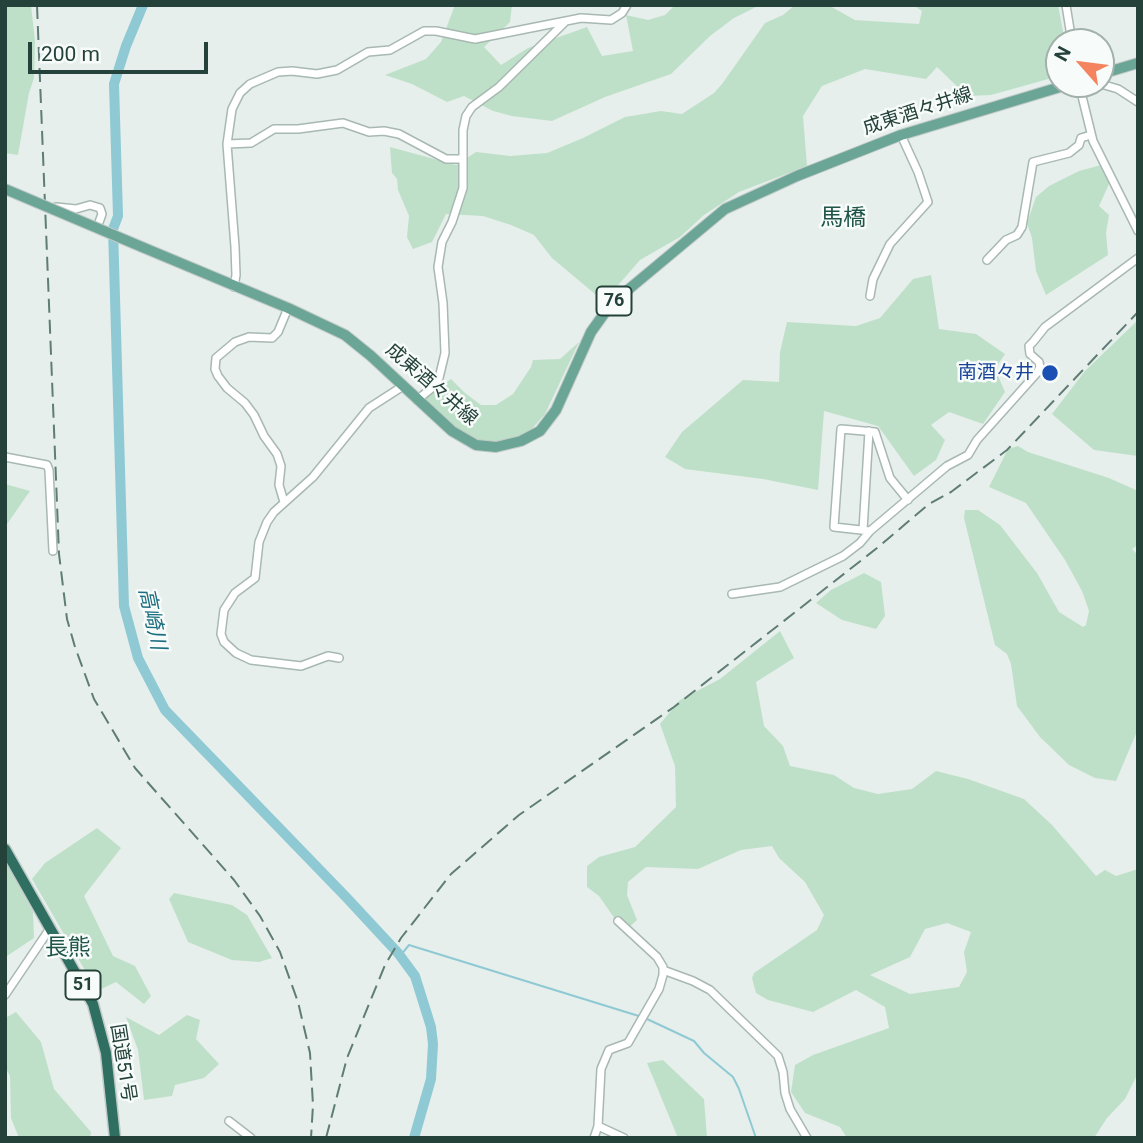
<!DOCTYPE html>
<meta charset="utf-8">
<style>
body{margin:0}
#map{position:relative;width:1143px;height:1143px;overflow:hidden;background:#e6efeb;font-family:Roboto,sans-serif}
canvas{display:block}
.frame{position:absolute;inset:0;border:7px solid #24423a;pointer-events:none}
.north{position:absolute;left:1045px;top:28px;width:70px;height:70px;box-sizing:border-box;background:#f7fbf9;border:2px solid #a3b1ad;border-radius:50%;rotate:298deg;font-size:19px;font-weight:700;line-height:28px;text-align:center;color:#24423a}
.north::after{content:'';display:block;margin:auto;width:24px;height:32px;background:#f4845f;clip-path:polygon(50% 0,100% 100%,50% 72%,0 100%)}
.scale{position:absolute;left:28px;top:42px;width:180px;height:32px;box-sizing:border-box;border:4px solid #24423a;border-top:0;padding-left:9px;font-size:21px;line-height:24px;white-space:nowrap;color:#24423a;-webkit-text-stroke:5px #f7fbf9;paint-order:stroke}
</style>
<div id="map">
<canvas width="1143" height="1143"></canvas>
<div class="frame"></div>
<div class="north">N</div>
<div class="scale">200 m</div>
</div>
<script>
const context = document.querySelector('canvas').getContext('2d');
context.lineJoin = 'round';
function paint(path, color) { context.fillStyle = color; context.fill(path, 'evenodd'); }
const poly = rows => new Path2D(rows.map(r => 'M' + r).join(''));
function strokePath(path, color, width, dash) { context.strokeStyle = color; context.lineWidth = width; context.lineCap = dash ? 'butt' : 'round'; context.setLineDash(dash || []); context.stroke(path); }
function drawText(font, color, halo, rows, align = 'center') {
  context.font = font + ' Roboto,"Noto Sans JP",sans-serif'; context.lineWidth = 5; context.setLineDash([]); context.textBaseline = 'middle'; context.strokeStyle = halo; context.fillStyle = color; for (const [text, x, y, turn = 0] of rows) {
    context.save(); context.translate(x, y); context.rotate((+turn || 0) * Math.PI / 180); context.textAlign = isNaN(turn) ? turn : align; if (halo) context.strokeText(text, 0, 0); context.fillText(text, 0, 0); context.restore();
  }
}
paint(poly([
 [5,5,31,5,35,41,34,78,29,93,18,155,5,153],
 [455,5,512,5,510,22,484,47,501,65,528,48,587,27,602,56,633,51,626,15,648,20,665,15,675,5,760,5,734,18,710,36,671,74,605,97,552,121,512,116,493,111,464,96,447,102,412,84,385,75,426,59,441,42],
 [795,5,828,5,855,20,919,24,922,11,913,5,1058,5,1065,42,1059,42,1059,76,991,95,967,96,937,67,926,79,865,69,822,86,803,116,807,166,739,192,704,215,680,237,640,260,613,291,595,294,552,258,534,235,511,225,483,216,446,214,432,242,413,249,407,237,409,216,398,190,397,179,392,173,390,147,456,165,476,152,510,156,547,153,583,138,625,117,661,111,682,114,714,93,722,84,765,23,783,15],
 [1105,164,1114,173,1099,206,1109,215,1106,233,1108,255,1046,295,1036,271,1032,238,1027,223,1036,197,1049,186,1079,171],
 [931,275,939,329,976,334,1005,354,995,369,1005,392,983,424,949,412,931,425,945,440,936,460,914,476,878,426,824,411,818,490,763,479,685,469,665,457,682,432,743,380,779,382,780,352,787,322,856,326,880,318,913,279],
 [1138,320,1138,456,1094,450,1052,414,1085,371],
 [579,342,545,414,530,431,515,438,495,442,472,439,463,435,421,401,451,379,465,393,481,405,496,405,513,394,531,367,533,360,560,359],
 [1018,446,1028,452,1109,478,1138,491,1138,545,1132,549,1138,555,1138,729,1116,781,1095,778,1069,765,1040,737,1017,706,1011,664,1007,654,995,645,964,518,965,510,978,510,1000,525,1037,573,1059,612,1083,627,1086,625,1089,611,1082,591,1065,560,1026,503,989,487,1008,449],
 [5,484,30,491,5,527],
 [864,573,881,582,885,616,876,629,842,620,816,603,831,590],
 [780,631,794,658,756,682,764,726,783,746,790,766,834,775,854,788,878,794,912,789,936,771,968,779,1024,799,1052,825,1096,876,1105,870,1116,876,1138,869,1138,1073,1125,1099,1107,1118,1094,1138,847,1138,840,1127,805,1113,791,1092,795,1065,813,1055,889,1028,885,1007,856,990,813,1012,768,1000,756,993,752,978,754,973,817,930,824,915,805,882,779,858,772,846,741,850,698,869,646,867,628,882,627,895,637,920,624,932,599,896,587,887,587,866,599,857,635,847,676,807,675,766,660,724,680,700,720,679],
 [947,923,971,932,964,952,967,972,959,987,910,994,870,975,910,957,925,929],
 [97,828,121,848,84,896,113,956,135,966,151,996,144,1004,116,982,97,991,32,879,45,863],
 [5,860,33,912,34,938,7,956,5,956],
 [174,893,232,905,247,915,272,958,259,962,232,960,188,942,169,899],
 [16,1012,41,1042,54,1089,91,1132,90,1138,19,1138,11,1118,10,1076,5,1067,5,1018],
 [187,1015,200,1020,196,1039,219,1064,204,1078,175,1085,172,1096,144,1100,138,1050,126,1017,159,1035],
 [663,1060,704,1099,707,1138,678,1138,647,1063]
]), '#bfe0c8');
strokePath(poly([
 [400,956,409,945,642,1017],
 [647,1019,694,1041,704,1053,733,1077,739,1089,756,1138]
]), '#8ec9d4', 2);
strokePath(poly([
 [143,5,126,46,114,84,118,216,113,229,124,606,138,658,165,710,346,897,398,953,415,976,431,1027,433,1044,431,1079,414,1138]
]), '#8ec9d4', 10);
const minor = poly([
 [1066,5,1072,42],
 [1079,84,1093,141,1138,231],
 [1101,84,1118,89,1138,102],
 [227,144,251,143,274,129,298,129,343,123,369,132,384,131,399,134,446,159,463,159],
 [56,207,76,209,90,205,100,208,102,214,97,228],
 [987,260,1006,240,1017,235,1022,227,1033,162,1069,153,1079,145,1081,138,1091,135],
 [234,287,236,275,235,247,227,144,232,109,240,93,250,84,278,72,292,71,317,74,337,70,368,52,390,50,424,31,436,31,475,39,581,18,611,20,622,13,627,5],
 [870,296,873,279,890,244,928,202,918,172,901,135],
 [417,400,433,387,439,378,445,353,443,303,438,267,442,242,452,222,463,188,463,130,466,116,472,107,499,87,565,22],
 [5,457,47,465,49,470,53,551],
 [284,502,279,485,281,466,277,454,264,436,254,415,245,403,227,388,218,376,215,369,216,358,235,342,249,337,272,338,278,332,288,308],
 [863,530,869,431],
 [870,531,834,527,841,429,875,432,890,478,908,500],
 [732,594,780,587,843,556,860,543,870,531,947,466,968,455,977,440,1037,373,1040,367,1039,362,1030,354,1029,346,1033,342,1045,327,1138,258],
 [339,658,328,656,301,666,251,660,236,653,224,642,221,634,224,610,235,593,255,578,259,542,267,522,274,512,313,477,369,408,403,386],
 [663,970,693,981,710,990,778,1056,783,1072,785,1093,790,1109,807,1138],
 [5,995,51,927],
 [229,1121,251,1138],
 [598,1126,624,1138],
 [594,1138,598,1126,601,1069,609,1050,628,1043,659,989,663,975,663,967,657,957,618,921]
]);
const major = poly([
 [1101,74,1138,63],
 [142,247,288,308,345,335,371,356,452,431,476,445,496,447,521,441,540,431,556,410,591,332,611,304,725,209,797,176,901,135,1070,84]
]);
const highway = poly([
 [5,849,93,1004,106,1053,115,1138]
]);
strokePath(minor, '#a8b8b2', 10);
strokePath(major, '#c2cac8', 12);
strokePath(highway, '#c2cac8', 13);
strokePath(minor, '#fff', 7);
strokePath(major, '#6aa596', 10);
strokePath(highway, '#2f6f62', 10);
strokePath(poly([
 [37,5,59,554,67,619,75,647,94,699,135,768,234,880,260,916,280,952,298,1002,310,1053,313,1105,311,1138],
 [326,1138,347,1058,385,965,401,938,451,874,519,815,674,707,877,548,929,504,951,492,1007,450,1138,312]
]), '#5f7d75', 2, [14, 7]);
const majorBridge = poly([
 [5,189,142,247]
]);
strokePath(majorBridge, '#c2cac8', 12, []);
strokePath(majorBridge, '#6aa596', 10);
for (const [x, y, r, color] of [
 [1050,373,9,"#1a4fb4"]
]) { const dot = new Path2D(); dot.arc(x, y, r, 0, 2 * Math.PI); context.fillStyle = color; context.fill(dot); strokePath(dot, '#f7fbf9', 2.5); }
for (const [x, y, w] of [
 [614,301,35],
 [83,985,35]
]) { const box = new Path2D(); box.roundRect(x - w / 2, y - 14.5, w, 29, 5); context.fillStyle = '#f7fbf9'; context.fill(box); strokePath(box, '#24423a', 2); }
drawText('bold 18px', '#24423a', null, [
 ["76",614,301],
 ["51",83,985]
]);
drawText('19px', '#24423a', '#f7fbf9', [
 ["成東酒々井線",918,112,-18],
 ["成東酒々井線",431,385,41],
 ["国道51号",122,1063,81]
]);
drawText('19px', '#164399', '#f7fbf9', [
 ["南酒々井",1034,373]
], 'right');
drawText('italic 21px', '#1c6f80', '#f7fbf9', [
 ["高崎川",151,619,78]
]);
drawText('23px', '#1f5548', '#f7fbf9', [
 ["馬橋",843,219],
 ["長熊",68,949]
]);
</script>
